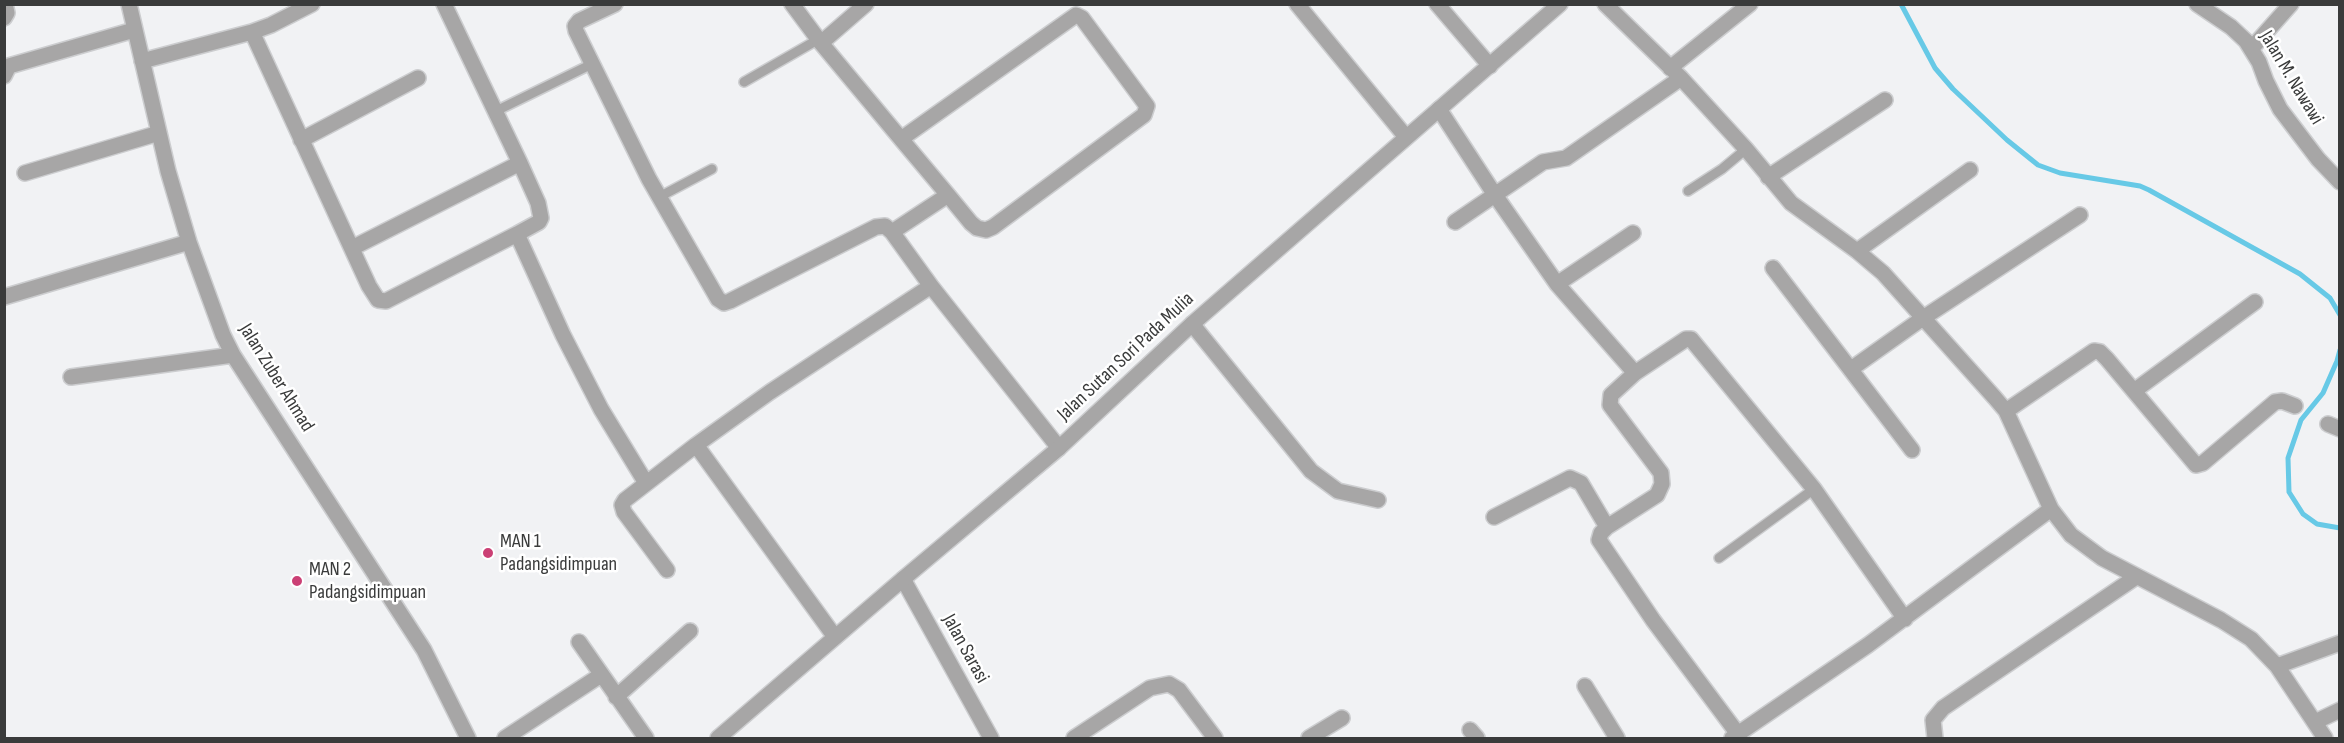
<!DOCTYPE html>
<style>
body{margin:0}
#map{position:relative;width:2344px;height:743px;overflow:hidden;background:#f1f2f4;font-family:"Sofia Sans Condensed",sans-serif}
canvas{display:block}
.frame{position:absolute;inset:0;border:6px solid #3a3b3b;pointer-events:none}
</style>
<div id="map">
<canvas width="2344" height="743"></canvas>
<div class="frame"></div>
</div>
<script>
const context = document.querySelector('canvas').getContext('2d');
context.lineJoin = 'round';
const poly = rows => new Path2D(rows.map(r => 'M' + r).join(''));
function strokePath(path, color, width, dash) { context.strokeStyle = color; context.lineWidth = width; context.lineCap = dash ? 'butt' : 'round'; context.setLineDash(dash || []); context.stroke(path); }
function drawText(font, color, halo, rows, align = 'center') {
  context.font = font + ' "Sofia Sans Condensed",sans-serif'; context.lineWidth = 5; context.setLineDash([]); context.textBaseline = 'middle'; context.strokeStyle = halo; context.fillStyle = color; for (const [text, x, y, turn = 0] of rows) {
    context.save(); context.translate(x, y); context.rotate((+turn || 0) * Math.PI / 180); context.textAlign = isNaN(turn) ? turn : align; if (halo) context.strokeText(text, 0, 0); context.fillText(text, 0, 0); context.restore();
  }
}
strokePath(poly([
 [1901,4,1935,68,1953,89,2007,140,2038,165,2060,173,2140,186,2149,190,2300,274,2330,298,2340,315],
 [2340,350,2337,361,2323,393,2301,420,2288,458,2289,492,2303,514,2317,524,2340,528]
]), '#67c9e6', 5);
const service = poly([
 [744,82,819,39],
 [496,111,592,64],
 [1688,191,1722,169,1746,149],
 [661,196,712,169],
 [1719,558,1814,489]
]);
const minor = poly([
 [129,4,168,171,189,242,223,335,233,355,424,650,468,738],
 [615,4,579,21,575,26,576,31,649,179,718,299,724,303,730,301,876,227,885,226,892,232,931,286,1059,448],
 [792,4,821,43,901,139,948,195,971,223,977,228,986,230,993,227,1144,115,1147,106,1082,18,1076,15,901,139],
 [1297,4,1406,137],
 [1437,4,1490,66],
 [1605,4,1681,78,1746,149,1791,203,1857,251,1883,273,1995,398,2006,411,2051,509,2071,535,2102,558,2221,620,2251,639,2277,666,2325,738],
 [2197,4,2231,27,2246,41,2259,62,2266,81,2280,109,2318,159,2340,182],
 [4,18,7,13,5,4],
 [252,32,369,286,378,300,386,301,517,234,539,222,541,218,538,203,520,163,444,4],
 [821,43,866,4],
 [2252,48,2291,4],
 [142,61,252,32,271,25,312,4],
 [1670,68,1750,4],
 [4,76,9,66,134,30],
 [1439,109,1495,195,1557,284,1635,373],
 [301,140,418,78],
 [25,173,159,133],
 [1768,177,1885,100],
 [1455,222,1543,162,1566,158,1681,78],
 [892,232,948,195],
 [517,234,563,335,601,409,646,483],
 [352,248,520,163],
 [1857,251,1970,170],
 [1773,268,1912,450],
 [1557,284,1633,233],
 [4,297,189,242],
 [1192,324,1311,471,1338,491,1378,500],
 [1851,369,1923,318,2080,215],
 [71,377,233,355],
 [2134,391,2255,302],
 [2006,411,2094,351,2100,352,2107,359,2196,465,2203,463,2275,402,2282,401,2295,406],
 [2328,424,2340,429],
 [696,445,835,637],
 [1494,517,1570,478,1581,483,1607,527],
 [667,570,624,512,622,505,625,500,696,445,770,392,931,286],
 [903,579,991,738],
 [579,642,646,738],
 [2277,666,2340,643],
 [1585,686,1617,738],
 [616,697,690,631],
 [2315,722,2340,710],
 [1470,730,1477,738],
 [1738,734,1653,620,1599,540,1601,533,1607,527,1657,495,1662,484,1661,473,1610,405,1611,395,1635,373,1686,339,1691,339,1814,489,1905,619],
 [505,738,601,675],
 [1074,738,1150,688,1169,684,1179,690,1215,738],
 [1309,738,1342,718],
 [1732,738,1868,645,2051,509],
 [1935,738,1933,720,1943,708,2136,577]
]);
const tertiary = poly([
 [718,738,903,579,1059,448,1192,324,1560,4]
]);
strokePath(service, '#cccdcf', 12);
strokePath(minor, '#cccdcf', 18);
strokePath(tertiary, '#cccdcf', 18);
strokePath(service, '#a7a6a6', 9);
strokePath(minor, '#a7a6a6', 15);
strokePath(tertiary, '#a7a6a6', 15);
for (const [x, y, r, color] of [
 [488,553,6,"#cb4075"],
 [297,581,6,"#cb4075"]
]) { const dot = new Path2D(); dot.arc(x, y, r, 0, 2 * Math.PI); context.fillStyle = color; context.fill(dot); strokePath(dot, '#fff', 2); }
drawText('20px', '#3a3b3b', '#fff', [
 ["Jalan M. Nawawi",2291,78,59],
 ["Jalan Sutan Sori Pada Mulia",1126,357,-43],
 ["Jalan Zuber Ahmad",276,378,58],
 ["Jalan Sarasi",965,649,61]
]);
drawText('20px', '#3a3b3b', '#fff', [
 ["MAN 1",500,542],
 ["Padangsidimpuan",500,565],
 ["MAN 2",309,570],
 ["Padangsidimpuan",309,593]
], 'left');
</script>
